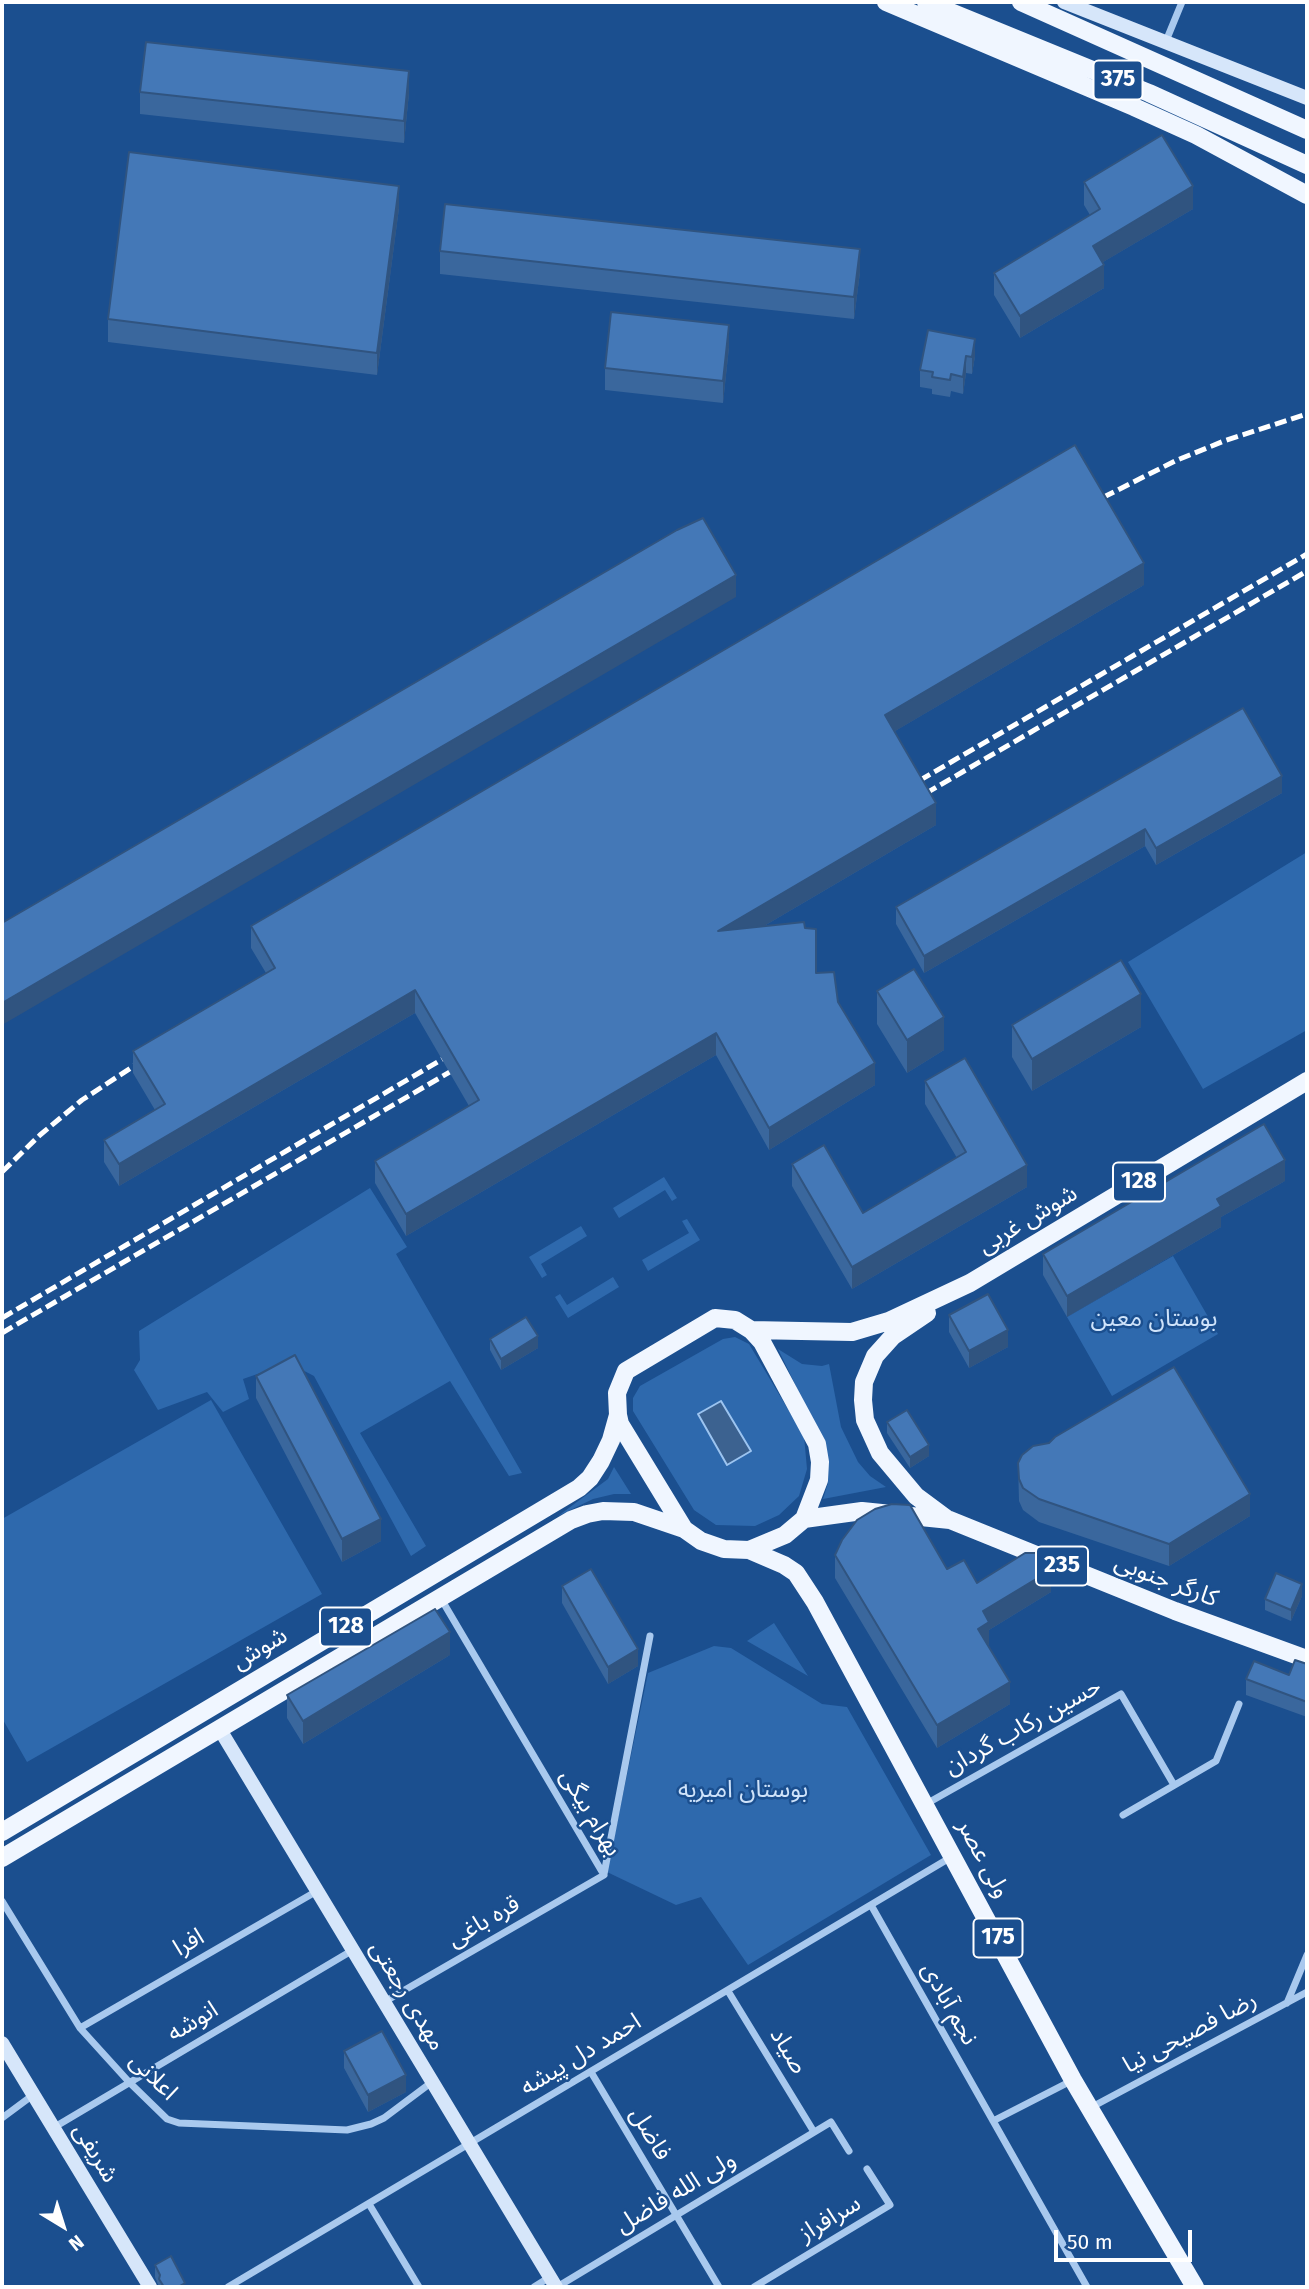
<!DOCTYPE html>
<meta charset="utf-8">
<style>
body{margin:0}
#map{position:relative;width:1309px;height:2289px;overflow:hidden;background:#1b4f8f;font-family:"Fira Sans",sans-serif}
canvas{display:block}
.frame{position:absolute;inset:0;border:4px solid #fff;pointer-events:none}
.north{position:absolute;left:28px;top:2191px;width:70px;height:70px;-webkit-text-stroke:5px #1b4f8f;paint-order:stroke;rotate:142deg;font-size:19px;font-weight:700;line-height:28px;text-align:center;color:#fff}
.north::after{content:'';display:block;margin:auto;width:24px;height:32px;background:#fff;clip-path:polygon(50% 0,100% 100%,50% 72%,0 100%)}
.scale{position:absolute;left:1054px;top:2230px;width:138px;height:32px;box-sizing:border-box;border:4px solid #fff;border-top:0;padding-left:9px;font-size:21px;line-height:24px;white-space:nowrap;color:#fff;-webkit-text-stroke:5px #1b4f8f;paint-order:stroke}
</style>
<div id="map">
<canvas width="1309" height="2289"></canvas>
<div class="frame"></div>
<div class="north">N</div>
<div class="scale">50 m</div>
</div>
<script>
const context = document.querySelector('canvas').getContext('2d');
context.lineJoin = 'round';
function paint(path, color) { context.fillStyle = color; context.fill(path, 'evenodd'); }
const poly = rows => new Path2D(rows.map(r => 'M' + r).join(''));
function strokePath(path, color, width, dash) { context.strokeStyle = color; context.lineWidth = width; context.lineCap = dash ? 'butt' : 'round'; context.setLineDash(dash || []); context.stroke(path); }
function drawText(font, color, halo, rows, align = 'center') {
  context.font = font + ' "Fira Sans","Noto Sans Arabic",sans-serif'; context.lineWidth = 5; context.setLineDash([]); context.textBaseline = 'middle'; context.strokeStyle = halo; context.fillStyle = color; for (const [text, x, y, turn = 0] of rows) {
    context.save(); context.translate(x, y); context.rotate((+turn || 0) * Math.PI / 180); context.textAlign = isNaN(turn) ? turn : align; if (halo) context.strokeText(text, 0, 0); context.fillText(text, 0, 0); context.restore();
  }
}
paint(poly([
 [1307,852,1307,1030,1203,1089,1128,962],
 [664,1177,677,1198,672,1201,665,1190,619,1218,613,1208],
 [370,1188,407,1247,396,1254,522,1473,509,1476,450,1381,360,1433,426,1546,411,1556,314,1376,289,1363,243,1379,249,1399,223,1412,207,1392,158,1410,134,1370,140,1360,139,1331],
 [687,1219,700,1240,648,1271,642,1260,689,1233,682,1221],
 [581,1226,587,1236,541,1264,547,1275,542,1278,529,1257],
 [1173,1256,1218,1334,1112,1396,1067,1317],
 [613,1277,619,1287,568,1318,555,1297,560,1294,567,1305],
 [735,1337,749,1344,804,1436,807,1469,799,1496,779,1515,755,1526,716,1525,694,1510,633,1411,633,1398,640,1386,723,1339],
 [778,1349,802,1364,822,1366,829,1364,841,1427,858,1462,870,1476,886,1487,823,1499,828,1483,822,1440],
 [211,1400,322,1594,27,1762,2,1718,2,1519],
 [614,1467,631,1494,614,1494,593,1499,558,1516,608,1479],
 [774,1623,808,1676,747,1641],
 [714,1646,731,1648,822,1704,847,1707,931,1855,748,1965,701,1897,676,1905,607,1872,648,1673]
]), '#2e69ad');
const water = poly([
 [721,1401,751,1451,727,1465,698,1414,721,1401]
]);
paint(water, '#3c6290');
strokePath(water, '#9cc4f0', 2);
strokePath(poly([
 [1166,41,1182,2],
 [440,1597,604,1875],
 [926,1804,1121,1694,1174,1785],
 [1123,1815,1216,1761,1239,1704],
 [604,1874,650,1636],
 [2,1901,80,2028,129,2082,167,2119,179,2123,347,2130,371,2124,384,2118,432,2082],
 [871,1905,1087,2287],
 [728,1991,814,2132],
 [384,2002,604,1875],
 [1287,2003,1307,1955],
 [80,2028,317,1891],
 [591,2072,719,2287],
 [1090,2108,1307,1992],
 [2,2118,33,2095],
 [993,2121,1073,2080],
 [53,2128,353,1950],
 [369,2204,419,2287],
 [228,2287,953,1856],
 [534,2287,550,2277],
 [557,2287,831,2122,849,2151],
 [754,2287,890,2205,867,2169]
]), '#a9c9ee', 7);
strokePath(poly([
 [1064,2,1307,98],
 [219,1728,556,2287],
 [2,2043,150,2287]
]), '#d6e6fa', 14);
strokePath(poly([
 [886,2,1134,107,1196,135,1307,195],
 [926,2,1149,93,1307,165],
 [1021,2,1307,130],
 [927,1313,893,1336,875,1356,864,1382,863,1400,865,1420,880,1453,916,1496,947,1519],
 [715,1318,735,1320,751,1330,762,1342,817,1444,820,1462,819,1480,804,1519,785,1535,749,1550,724,1549,701,1541,684,1529,620,1424,618,1415,617,1393,626,1371,715,1318],
 [751,1330,852,1332,889,1321,970,1283,1307,1081],
 [804,1519,862,1511,950,1520,1175,1611,1307,1659],
 [749,1550,784,1565,796,1573,815,1602,1073,2080,1195,2287],
 [2,1832,579,1488,590,1478,601,1461,611,1440,618,1415],
 [2,1858,571,1520,587,1514,603,1511,634,1512,684,1529]
]), '#f0f6ff', 18);
strokePath(poly([
 [1088,505,1175,461,1224,441,1307,414],
 [905,789,1307,554],
 [911,802,1307,571],
 [2,1172,40,1135,82,1100,149,1056],
 [2,1318,458,1050],
 [2,1333,467,1062]
]), '#fff', 5, [12, 5]);
paint(poly([
 [140,92,409,93,404,143,140,114],
 [1084,182,1193,209,1103,262,1104,288,1020,338,994,295,994,273,1090,215,1084,205],
 [399,208,377,375,108,342,108,319],
 [440,251,860,272,854,319,440,274],
 [928,330,975,356,972,374,966,373,963,394,951,391,950,397,932,394,932,389,920,387,920,370],
 [729,347,723,403,605,390,605,368],
 [1144,585,895,731,936,825,764,926,805,928,816,973,838,1002,875,1085,769,1150,716,1055,406,1236,375,1183,375,1161,469,1106,415,1013,119,1186,104,1162,104,1140,155,1110,133,1073,133,1051,266,973,251,948,251,926],
 [1243,708,1282,793,1156,865,1145,846,924,973,896,924,896,907],
 [877,991,944,1050,907,1073,877,1024],
 [1012,1025,1141,1027,1032,1091,1012,1057],
 [925,1081,1027,1187,852,1289,792,1186,792,1164,863,1213,957,1158,925,1104],
 [1285,1181,1221,1217,1221,1227,1067,1317,1043,1275,1043,1254],
 [949,1315,1008,1347,969,1368,949,1332],
 [490,1339,538,1348,501,1370,490,1350],
 [256,1376,381,1541,342,1562,256,1398],
 [887,1422,929,1456,910,1468,887,1433],
 [1018,1463,1250,1516,1169,1566,1039,1522,1023,1510,1019,1501],
 [835,1555,947,1569,977,1583,1051,1592,989,1630,989,1644,988,1645,1010,1704,937,1748,835,1578],
 [1307,1561,1307,1588,1306,1587,1306,1565],
 [562,1586,638,1666,608,1684,562,1603],
 [1302,1596,1291,1621,1265,1610,1265,1599],
 [450,1655,303,1744,287,1718,287,1695],
 [1307,1664,1307,1717,1246,1695,1246,1679,1289,1675],
 [344,2051,406,2092,368,2112,344,2068],
 [155,2265,185,2287,159,2287,155,2277]
]), '#3a679d');
paint(poly([
 [409,71,409,93,404,143,404,121],
 [399,186,399,208,377,375,377,353],
 [1193,186,1193,209,1093,268,1093,246],
 [860,249,860,272,854,319,854,297],
 [1104,265,1104,288,1020,338,1020,316],
 [729,325,729,347,723,403,723,381],
 [975,339,975,356,972,374,972,357],
 [966,356,966,373,963,394,963,377],
 [1144,563,1144,585,885,737,885,715],
 [736,575,736,597,2,1025,2,1003],
 [1282,776,1282,793,1156,865,1156,848],
 [936,803,936,825,718,953,718,931],
 [1145,829,1145,846,924,973,924,956],
 [415,990,415,1013,119,1186,119,1164],
 [1141,994,1141,1027,1032,1091,1032,1059],
 [944,1017,944,1050,907,1073,907,1040],
 [716,1033,716,1055,406,1236,406,1214],
 [875,1063,875,1085,769,1150,769,1128],
 [1285,1160,1285,1181,1221,1217,1221,1227,1067,1317,1067,1296,1217,1199],
 [1027,1165,1027,1187,852,1289,852,1267],
 [1008,1330,1008,1347,969,1368,969,1351],
 [538,1336,538,1348,501,1370,501,1359],
 [929,1445,929,1456,910,1468,910,1457],
 [1250,1494,1250,1516,1169,1566,1169,1544],
 [381,1519,381,1541,342,1562,342,1539],
 [1051,1570,1051,1592,989,1630,989,1644,978,1651,978,1629,983,1611],
 [1302,1584,1302,1596,1291,1621,1291,1610],
 [450,1632,450,1655,303,1744,303,1721],
 [638,1649,638,1666,608,1684,608,1667],
 [1010,1682,1010,1704,937,1748,937,1725],
 [406,2075,406,2092,368,2112,368,2095]
]), '#305480');
const building = poly([
 [146,42,409,71,404,121,140,92,146,42],
 [1162,135,1193,186,1093,246,1104,265,1020,316,994,273,1100,209,1084,182,1162,135],
 [129,152,399,186,377,353,108,319,129,152],
 [445,204,860,249,854,297,440,251,445,204],
 [611,312,729,325,723,381,605,368,611,312],
 [928,330,975,339,972,357,966,356,963,377,951,374,950,380,932,377,933,372,920,370,928,330],
 [1075,445,1144,563,885,715,936,803,718,931,804,922,805,928,816,929,816,973,834,972,838,1002,875,1063,769,1128,716,1033,406,1214,375,1161,479,1100,415,990,119,1164,104,1140,165,1104,133,1051,275,968,251,926,1075,445],
 [703,518,736,575,2,1003,2,923,677,530,703,518],
 [1243,708,1282,776,1156,848,1145,829,924,956,896,907,1243,708],
 [1121,960,1141,994,1032,1059,1012,1025,1121,960],
 [914,969,944,1017,907,1040,877,991,914,969],
 [965,1058,1027,1165,852,1267,792,1164,824,1145,863,1213,966,1152,925,1081,965,1058],
 [1264,1124,1285,1160,1217,1199,1221,1206,1067,1296,1043,1254,1264,1124],
 [988,1294,1008,1330,969,1351,949,1315,988,1294],
 [526,1317,538,1336,501,1359,490,1339,526,1317],
 [295,1355,381,1519,342,1539,256,1376,295,1355],
 [1174,1367,1250,1494,1169,1544,1039,1499,1023,1488,1019,1479,1018,1463,1022,1455,1033,1446,1049,1443,1055,1437,1174,1367],
 [907,1410,929,1445,910,1457,887,1422,907,1410],
 [892,1504,910,1505,947,1569,964,1560,977,1583,1025,1553,1041,1553,1051,1570,983,1611,989,1622,978,1629,1010,1682,937,1725,835,1555,842,1540,857,1520,875,1509,892,1504],
 [591,1569,638,1649,608,1667,562,1586,591,1569],
 [1276,1573,1302,1584,1291,1610,1265,1599,1276,1573],
 [435,1609,450,1632,303,1721,287,1695,435,1609],
 [1295,1660,1307,1664,1307,1702,1246,1679,1254,1661,1289,1675,1295,1660],
 [382,2031,406,2075,368,2095,344,2051,382,2031],
 [171,2256,185,2283,178,2287,164,2287,159,2279,160,2275,155,2265,171,2256]
]);
paint(building, '#4478b7');
strokePath(building, '#305480', 2);
for (const [x, y, w] of [
 [1118,80,49],
 [1139,1182,52],
 [1062,1566,52],
 [346,1627,52],
 [998,1938,49]
]) { const box = new Path2D(); box.roundRect(x - w / 2, y - 19.5, w, 39, 5); context.fillStyle = '#1b4f8f'; context.fill(box); strokePath(box, '#fff', 2); }
drawText('bold 23px', '#fff', null, [
 ["375",1118,80],
 ["128",1139,1182],
 ["235",1062,1566],
 ["128",346,1627],
 ["175",998,1938]
]);
drawText('24px', '#fff', '#1b4f8f', [
 ["شوش غربی",1028,1220,-31],
 ["کارگر جنوبی",1166,1581,21],
 ["شوش",260,1649,-31],
 ["حسین رکاب‌ گردان",1023,1727,-29],
 ["بهرام بیگی",590,1813,59],
 ["ولی عصر",983,1859,62],
 ["قره باغی",484,1922,-30],
 ["افرا",189,1943,-30],
 ["مهدی رجعتی",407,1996,59],
 ["نجم آبادی",949,2004,61],
 ["انوشه",193,2022,-31],
 ["رضا فصیحی نیا",1190,2033,-28],
 ["صیاد",788,2051,59],
 ["احمد دل پیشه",581,2055,-31],
 ["اعلانی",153,2077,45],
 ["فاضل",650,2134,59],
 ["شریفی",95,2153,59],
 ["ولی الله فاضل",676,2193,-31],
 ["سرافراز",830,2219,-31]
]);
drawText('24px', '#cfe3fa', '#1b4f8f', [
 ["بوستان معین",1154,1319],
 ["بوستان امیریه",743,1790]
]);
</script>
